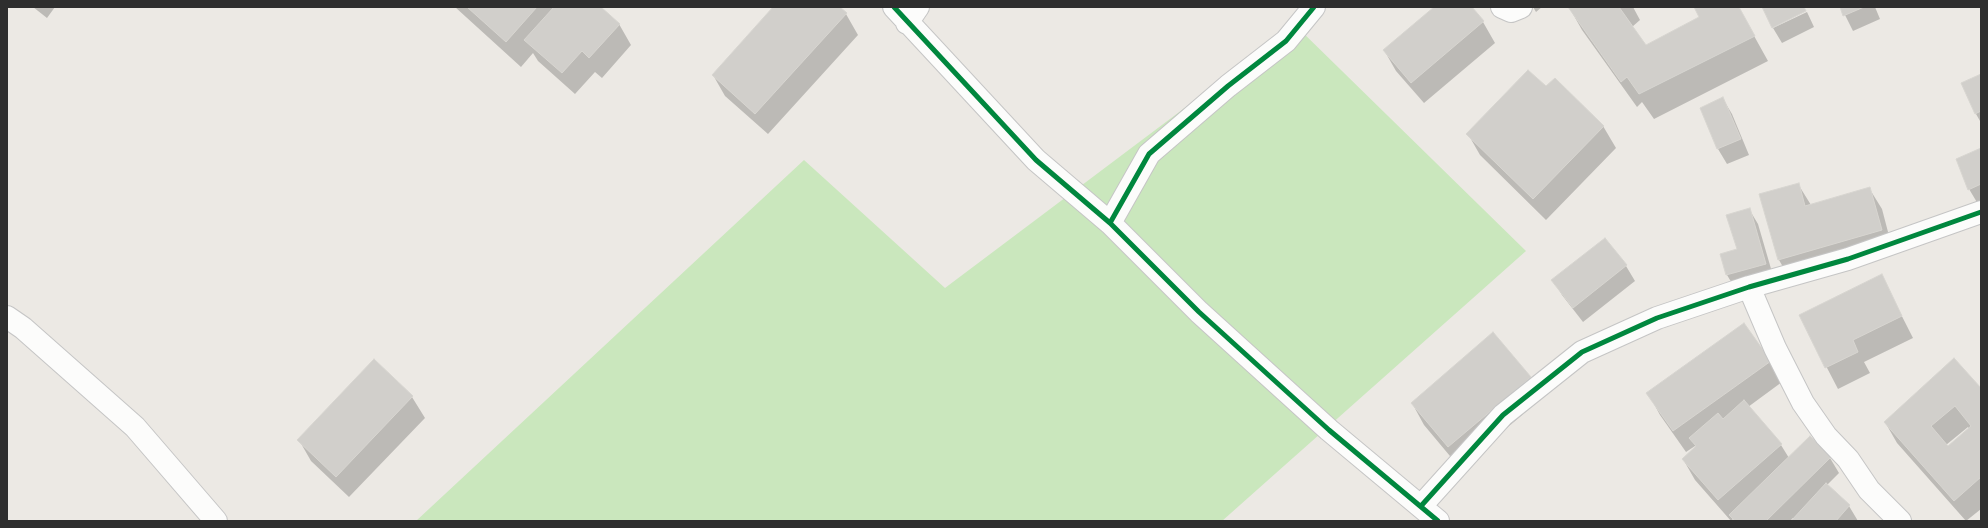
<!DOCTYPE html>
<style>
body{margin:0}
#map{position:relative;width:1988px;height:528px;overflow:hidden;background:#ece9e4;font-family:Inter,sans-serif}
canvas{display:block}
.frame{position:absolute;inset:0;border:8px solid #2e2e2e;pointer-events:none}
</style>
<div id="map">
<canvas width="1988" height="528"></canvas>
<div class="frame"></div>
</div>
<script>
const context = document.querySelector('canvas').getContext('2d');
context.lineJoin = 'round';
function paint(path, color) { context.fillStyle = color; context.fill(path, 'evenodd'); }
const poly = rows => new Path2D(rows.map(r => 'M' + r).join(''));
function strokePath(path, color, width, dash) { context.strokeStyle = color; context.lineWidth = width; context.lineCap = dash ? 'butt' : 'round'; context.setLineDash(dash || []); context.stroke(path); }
paint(poly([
 [1295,25,1526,251,1222,521,416,521,804,160,945,288]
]), '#cae7bd');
paint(poly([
 [33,7,55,7,47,18],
 [455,7,600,7,619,24,631,45,602,78,595,72,575,94,538,61,533,53,521,67],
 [775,7,838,7,846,14,858,35,768,134,725,96,713,75],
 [1435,7,1471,7,1483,22,1495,43,1424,103,1396,71,1384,50],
 [1533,7,1542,7,1536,12],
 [1569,7,1633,7,1640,20,1632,27,1646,46,1701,17,1695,7,1738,7,1768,61,1654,119,1642,102,1637,107,1582,30],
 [1841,7,1875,7,1880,19,1853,31],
 [1807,12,1814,27,1782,43,1773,28],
 [1981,75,1981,121,1980,121,1976,114],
 [1723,99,1732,114,1749,155,1727,164,1718,149,1701,108],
 [1603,126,1616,148,1546,220,1480,155,1468,134],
 [1981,150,1981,203,1978,204,1969,189],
 [1798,184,1811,205,1869,188,1882,209,1893,251,1791,281,1779,260],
 [1749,209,1758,224,1774,279,1736,290,1727,275,1721,255,1738,250],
 [1605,239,1626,266,1635,281,1583,322,1562,295,1553,280],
 [1881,275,1913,338,1864,362,1870,373,1838,389,1800,316],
 [374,360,412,397,425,418,349,497,311,461,299,440],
 [1770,361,1782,382,1748,407,1781,445,1789,458,1830,458,1839,473,1827,485,1849,506,1858,521,1793,521,1795,519,1793,518,1790,521,1734,521,1733,519,1731,521,1695,480,1683,459,1696,448,1695,446,1686,452,1660,415,1648,393],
 [1530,377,1542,398,1460,468,1424,425,1412,403],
 [1981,390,1981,509,1966,521,1897,443,1885,422],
 [1968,427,1969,429,1948,447,1946,445]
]), '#0003');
const building = poly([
 [467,7,537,7,506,42,467,7],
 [554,7,601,7,620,24,589,58,582,51,562,73,524,40,554,7],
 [773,7,840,7,847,13,755,114,712,75,773,7],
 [1434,7,1472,7,1484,21,1411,83,1383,50,1434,7],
 [1568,7,1619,7,1646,45,1699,17,1694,7,1739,7,1755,36,1639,94,1627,77,1621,82,1568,7],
 [1762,7,1804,7,1806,11,1772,28,1762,7],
 [1840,7,1864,7,1843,16,1840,7],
 [1528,70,1546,86,1555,78,1604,126,1533,199,1466,134,1528,70],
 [1981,74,1981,111,1975,114,1961,83,1981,74],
 [1723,97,1741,139,1717,149,1700,108,1723,97],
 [1981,148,1981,184,1968,190,1956,159,1981,148],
 [1799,183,1805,206,1870,187,1882,230,1778,260,1759,194,1799,183],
 [1750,208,1766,264,1726,275,1720,254,1737,249,1726,215,1750,208],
 [1605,238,1627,265,1573,308,1551,280,1605,238],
 [1882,274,1902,316,1853,340,1858,352,1825,368,1799,315,1882,274],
 [1744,323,1771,361,1673,431,1646,393,1744,323],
 [1493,332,1531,377,1448,447,1411,403,1493,332],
 [1954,358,1981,388,1981,477,1954,501,1884,422,1954,358],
 [1955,406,1971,426,1948,446,1931,426,1955,406],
 [374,359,413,396,336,477,297,440,374,359],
 [1744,400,1782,444,1718,500,1682,459,1696,446,1689,438,1718,413,1723,419,1744,400],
 [1810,436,1831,457,1766,521,1735,521,1729,515,1810,436],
 [1826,483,1850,505,1836,521,1791,521,1826,483]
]);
paint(building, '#d1cfcb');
strokePath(building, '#d7d5d0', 1);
const minor = poly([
 [894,7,1036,160,1110,223,1199,312,1329,430,1438,521],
 [1502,7,1511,11,1521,7],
 [907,23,918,7],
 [1110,223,1149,154,1228,86,1286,41,1314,7],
 [1749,287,1775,348,1803,403,1826,436,1848,459,1869,490,1900,521],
 [7,317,23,328,135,427,216,521],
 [1421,506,1503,415,1582,352,1657,318,1749,287,1848,259,1981,212]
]);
strokePath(minor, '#c5c5c5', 24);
strokePath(minor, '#fcfcfb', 22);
strokePath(poly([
 [894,7,1036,160,1110,223,1199,312,1329,430,1438,521],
 [1110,223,1149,154,1228,86,1286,41,1314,7],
 [1421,506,1503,415,1582,352,1657,318,1749,287,1848,259,1981,212]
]), '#00873e', 5);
</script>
